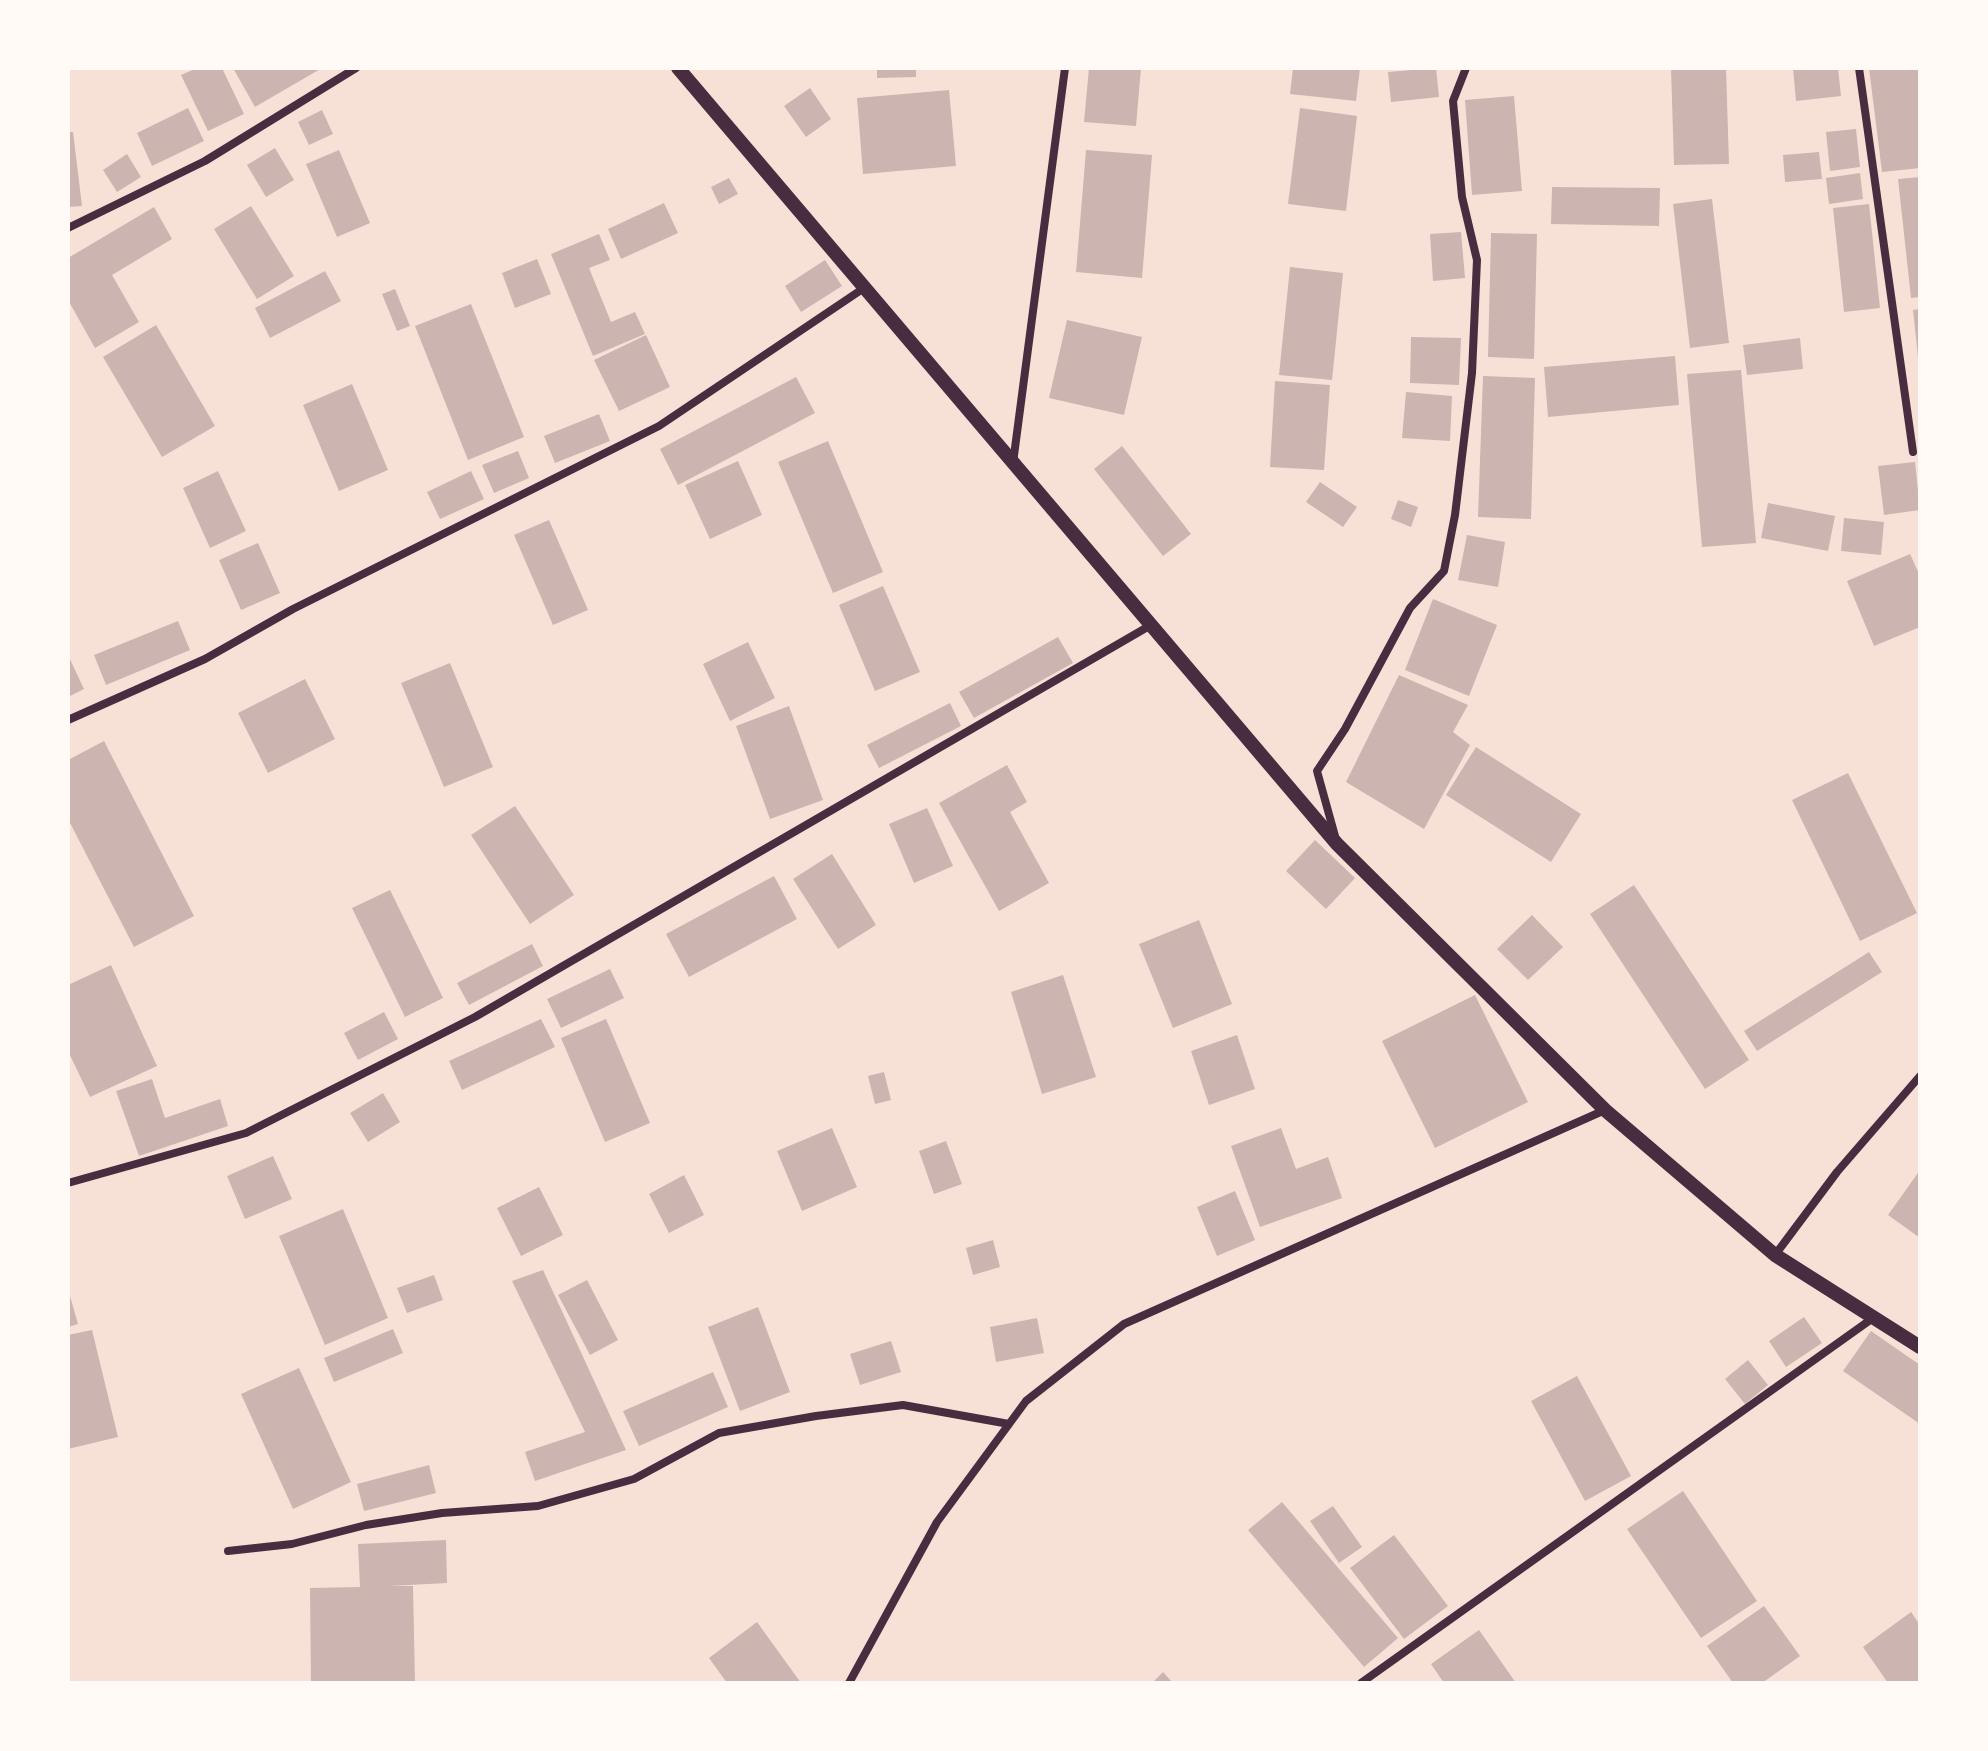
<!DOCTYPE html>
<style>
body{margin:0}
#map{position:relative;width:1988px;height:1751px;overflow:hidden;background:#f7e1d7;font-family:Manrope,sans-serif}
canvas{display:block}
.frame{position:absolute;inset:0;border:70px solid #fffaf5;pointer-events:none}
</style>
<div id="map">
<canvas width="1988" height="1751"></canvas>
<div class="frame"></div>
</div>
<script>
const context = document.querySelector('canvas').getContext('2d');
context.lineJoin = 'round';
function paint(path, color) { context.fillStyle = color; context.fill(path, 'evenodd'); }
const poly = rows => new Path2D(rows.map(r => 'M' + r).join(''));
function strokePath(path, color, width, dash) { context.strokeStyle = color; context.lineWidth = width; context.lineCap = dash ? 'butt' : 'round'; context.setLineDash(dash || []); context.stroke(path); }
paint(poly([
 [197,68,222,68,244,114,208,131,181,75],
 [233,68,322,68,255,107],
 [877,68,916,68,916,77,877,78],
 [1089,68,1141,68,1136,126,1084,122],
 [1293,68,1360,68,1356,101,1290,94],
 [1436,68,1439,97,1391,102,1388,72],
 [1671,68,1726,68,1729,164,1674,165],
 [1793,68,1838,68,1841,96,1796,101],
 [1869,68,1920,68,1920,168,1882,172],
 [810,88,831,119,806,137,784,106],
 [949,90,956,166,863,174,857,98],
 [1514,96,1522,191,1472,195,1465,100],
 [188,108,204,141,152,166,137,133],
 [1300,108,1357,116,1346,211,1288,204],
 [322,110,333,134,309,145,298,122],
 [1856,129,1860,167,1830,171,1826,132],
 [68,132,73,132,82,206,68,207],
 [275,148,294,180,266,197,247,165],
 [339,150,370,223,337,237,306,164],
 [1086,150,1152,155,1142,278,1076,272],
 [1819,152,1822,179,1785,182,1783,155],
 [127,154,141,177,117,192,103,170],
 [1860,173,1863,199,1829,204,1826,178],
 [1920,177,1920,297,1911,298,1898,179],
 [729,178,738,194,719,204,711,187],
 [1552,187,1660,188,1659,226,1551,224],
 [1712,199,1729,343,1690,348,1673,204],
 [664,203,678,233,621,259,608,229],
 [1869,204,1880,308,1844,312,1833,208],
 [251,206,294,276,257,299,214,229],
 [154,207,172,239,112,275,139,322,95,348,68,300,68,258],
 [1461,232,1465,278,1433,281,1430,234],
 [1491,233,1537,234,1534,359,1488,357],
 [599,234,610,260,589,268,611,322,635,312,645,334,593,356,551,254],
 [537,259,551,294,515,308,502,273],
 [825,260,842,286,801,312,785,286],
 [1290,267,1343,273,1332,380,1279,375],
 [325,271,341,301,270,338,255,308],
 [395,289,410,326,397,331,382,294],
 [471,304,524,437,468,460,415,326],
 [1920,309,1920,357,1918,357,1913,310],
 [1067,320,1142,337,1124,415,1049,398],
 [156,325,215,426,162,457,103,357],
 [646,335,670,387,619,411,594,360],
 [1411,337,1461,338,1459,385,1410,383],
 [1800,338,1803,369,1747,375,1743,345],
 [1675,356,1679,405,1548,417,1544,367],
 [1741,370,1756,543,1702,547,1687,374],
 [1483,376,1535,378,1531,519,1478,517],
 [796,377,815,413,678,485,660,449],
 [1275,381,1330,385,1324,470,1270,467],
 [352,384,388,470,339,491,303,405],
 [1406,392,1452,396,1450,441,1402,438],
 [599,414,610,441,555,463,544,436],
 [828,441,883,572,833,593,778,462],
 [1122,446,1191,534,1163,556,1094,469],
 [518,451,529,478,494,493,482,465],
 [738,461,762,515,710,539,685,485],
 [1915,462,1920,510,1884,515,1878,466],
 [218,471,246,531,210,548,183,488],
 [471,471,484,499,440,519,427,492],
 [1320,482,1357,507,1343,527,1306,502],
 [1398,500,1418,507,1411,527,1391,519],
 [1768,503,1835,516,1828,551,1761,538],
 [1844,518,1884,522,1881,555,1841,551],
 [549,520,588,610,553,625,514,535],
 [1467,535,1505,542,1498,587,1458,580],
 [258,543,280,593,241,610,219,560],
 [1910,554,1920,576,1920,627,1874,646,1847,581],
 [883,586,920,672,875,691,839,605],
 [1433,599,1497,625,1469,696,1405,670],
 [178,621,190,650,106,685,94,655],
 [1058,637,1073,663,974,718,959,692],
 [748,642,775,698,730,721,703,664],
 [68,655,84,689,68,697],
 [450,663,493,767,444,787,401,683],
 [1399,675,1468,705,1453,732,1470,745,1424,829,1346,782],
 [305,679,335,739,268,773,238,713],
 [950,703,961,726,879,768,867,745],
 [789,706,823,800,770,819,736,726],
 [104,741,194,916,134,947,68,819,68,760],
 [1476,747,1581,814,1551,862,1446,795],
 [1007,765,1027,802,1010,812,1049,883,999,911,939,803],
 [1848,773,1917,913,1860,941,1792,800],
 [515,806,574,895,530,924,471,835],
 [927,808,953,866,914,883,889,824],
 [1315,840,1355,878,1326,909,1286,871],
 [832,854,876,925,838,949,793,879],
 [774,876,797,919,689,977,666,934],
 [1634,885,1749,1060,1705,1089,1590,914],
 [390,890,443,998,405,1017,352,908],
 [1532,915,1563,947,1528,980,1497,949],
 [1199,920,1232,1004,1173,1028,1139,944],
 [532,944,543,966,469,1005,457,983],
 [1869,952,1882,972,1757,1051,1744,1031],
 [111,965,157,1066,90,1097,68,1051,68,985],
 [610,969,624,998,561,1028,547,999],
 [1063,975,1096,1077,1042,1094,1011,992],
 [1475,995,1528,1102,1435,1148,1382,1041],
 [384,1012,398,1039,358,1060,344,1033],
 [541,1019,555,1047,462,1090,449,1061],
 [606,1019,650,1123,605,1142,561,1038],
 [1237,1035,1255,1089,1209,1105,1191,1051],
 [884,1072,891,1100,875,1104,868,1076],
 [152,1079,165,1118,220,1099,228,1126,139,1156,116,1091],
 [383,1093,400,1122,368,1142,350,1113],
 [832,1128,857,1187,802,1211,777,1151],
 [1281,1128,1296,1169,1328,1157,1342,1198,1260,1227,1231,1146],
 [946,1141,962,1184,934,1194,919,1151],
 [273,1156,292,1199,245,1219,227,1176],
 [1920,1170,1920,1238,1888,1215],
 [684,1175,704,1215,669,1233,649,1194],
 [539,1187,563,1235,521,1256,497,1208],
 [1235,1191,1255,1240,1217,1256,1197,1207],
 [343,1209,388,1318,325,1345,279,1236],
 [993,1240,1000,1267,973,1275,966,1248],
 [543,1270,626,1450,535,1481,525,1452,585,1432,512,1281],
 [434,1275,443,1300,407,1313,397,1288],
 [587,1280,618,1340,590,1355,558,1295],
 [68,1289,78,1324,68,1327],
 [758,1307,790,1392,740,1411,708,1327],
 [1804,1317,1822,1343,1786,1367,1769,1341],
 [1037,1318,1044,1353,996,1362,990,1327],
 [393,1329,403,1353,334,1382,324,1358],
 [92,1330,118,1437,68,1449,68,1335],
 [1871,1331,1920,1365,1920,1424,1843,1371],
 [891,1341,901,1372,860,1385,850,1354],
 [1748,1360,1768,1385,1745,1404,1725,1379],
 [299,1368,351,1482,293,1509,241,1394],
 [713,1372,728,1407,639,1446,623,1411],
 [1577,1376,1631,1476,1585,1501,1531,1401],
 [429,1465,436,1493,364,1511,357,1484],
 [1683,1491,1757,1601,1701,1638,1627,1529],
 [1282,1502,1398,1638,1364,1667,1248,1530],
 [1333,1506,1362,1547,1339,1563,1310,1521],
 [1394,1535,1448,1606,1404,1639,1350,1568],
 [446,1540,447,1583,390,1586,413,1586,415,1683,311,1683,310,1588,360,1587,358,1544],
 [1764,1606,1800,1656,1762,1683,1733,1683,1707,1646],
 [1911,1612,1920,1625,1920,1683,1888,1683,1863,1647],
 [757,1622,801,1683,727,1683,709,1658],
 [1479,1630,1516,1683,1444,1683,1431,1664],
 [1163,1672,1173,1683,1152,1683]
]), '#ccb4b1');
strokePath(poly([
 [1859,68,1913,452],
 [68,228,205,161,356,68],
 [1013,463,1065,68],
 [68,720,205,659,293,609,659,426,864,288],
 [1335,836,1317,771,1345,729,1410,608,1444,571,1455,515,1472,373,1477,260,1462,197,1453,101,1466,68],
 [68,1183,246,1133,475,1017,1151,625],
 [1775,1255,1837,1172,1920,1076],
 [228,1551,292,1544,366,1525,442,1513,538,1506,634,1479,719,1433,816,1416,903,1405,1009,1424],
 [849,1683,937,1522,1026,1401,1124,1324,1605,1110],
 [1361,1683,1873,1318]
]), '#4a2c40', 8);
strokePath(poly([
 [678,68,1337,844,1605,1110,1775,1255,1920,1347]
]), '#4a2c40', 14);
</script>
